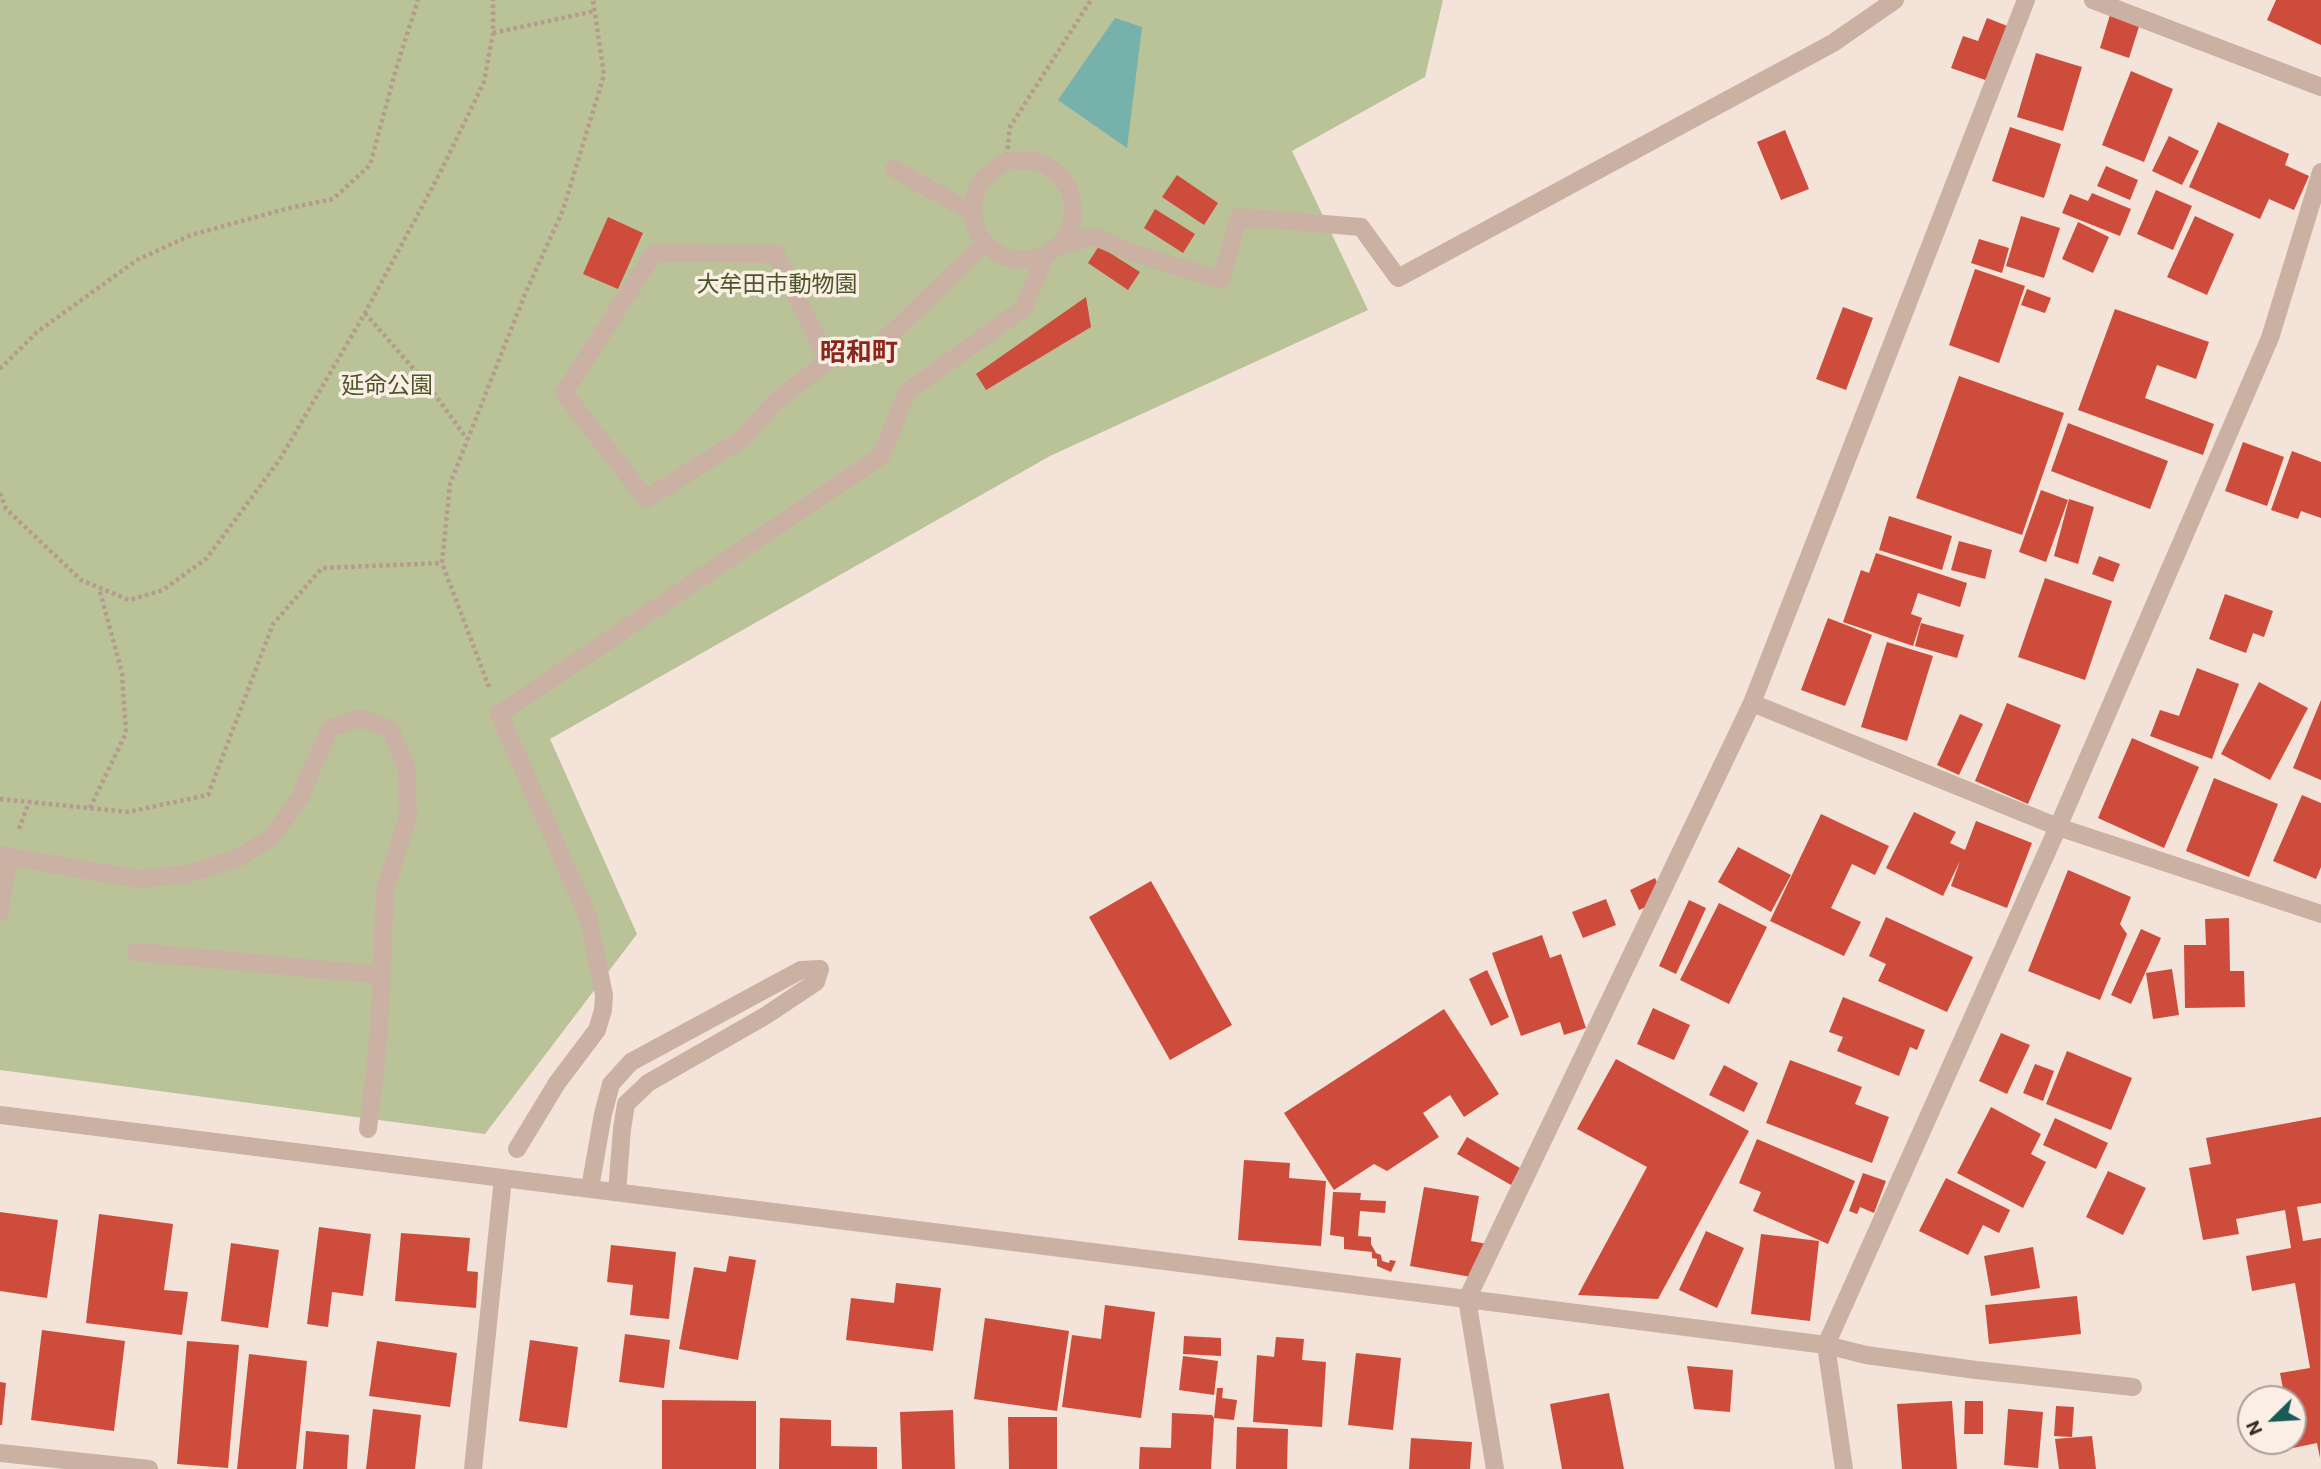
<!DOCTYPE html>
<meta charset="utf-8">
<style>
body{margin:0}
#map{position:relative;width:2321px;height:1469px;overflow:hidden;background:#f3e3d8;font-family:Roboto,sans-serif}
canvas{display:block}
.north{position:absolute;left:2237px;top:1385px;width:70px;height:70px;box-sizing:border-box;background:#faeee5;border:2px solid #ac9f99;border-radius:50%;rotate:246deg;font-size:19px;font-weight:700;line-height:28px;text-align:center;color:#362926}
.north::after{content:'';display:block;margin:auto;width:24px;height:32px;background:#195a56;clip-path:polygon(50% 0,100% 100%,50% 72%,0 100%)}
</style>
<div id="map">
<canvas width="2321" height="1469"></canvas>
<div class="north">N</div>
</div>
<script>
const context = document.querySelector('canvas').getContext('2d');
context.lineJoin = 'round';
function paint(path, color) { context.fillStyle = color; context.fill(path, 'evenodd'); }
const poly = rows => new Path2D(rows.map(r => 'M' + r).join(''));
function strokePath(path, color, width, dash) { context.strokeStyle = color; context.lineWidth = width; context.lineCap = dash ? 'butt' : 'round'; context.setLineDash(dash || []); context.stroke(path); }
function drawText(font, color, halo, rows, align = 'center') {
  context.font = font + ' Roboto,"Noto Sans JP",sans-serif'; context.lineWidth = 7; context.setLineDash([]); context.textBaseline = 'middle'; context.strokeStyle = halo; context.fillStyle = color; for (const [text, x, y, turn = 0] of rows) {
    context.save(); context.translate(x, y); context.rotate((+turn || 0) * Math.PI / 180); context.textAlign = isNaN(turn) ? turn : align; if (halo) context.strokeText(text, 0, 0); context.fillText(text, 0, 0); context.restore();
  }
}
paint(poly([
 [0,0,1443,0,1425,77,1292,151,1368,310,1050,456,550,739,637,934,485,1134,0,1070]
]), '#bac298');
paint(poly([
 [1115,18,1142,27,1127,148,1058,100]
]), '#76b1ac');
paint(poly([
 [2276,0,2321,0,2321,45,2267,20],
 [2113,5,2143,14,2129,58,2100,48],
 [1987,18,2010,27,1991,82,1951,68,1963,36,1978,41],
 [2036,53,2082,67,2063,131,2017,117],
 [2131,71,2173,89,2144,162,2102,145],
 [2218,122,2289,154,2285,165,2309,176,2294,210,2269,199,2260,219,2189,187],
 [2010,127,2061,144,2044,198,1992,181],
 [1785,130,1809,189,1781,200,1757,142],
 [2169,136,2199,151,2182,185,2152,171],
 [2106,166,2138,180,2130,200,2097,186],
 [1177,175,1218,203,1204,225,1162,197],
 [2156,190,2192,206,2173,250,2137,234],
 [2092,193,2131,209,2120,236,2062,213,2070,194,2088,201],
 [1155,209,1195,234,1183,253,1144,228],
 [2021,216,2060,228,2044,278,2006,266],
 [2195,216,2234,234,2207,295,2167,277],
 [608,217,643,233,618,289,583,274],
 [2078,222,2109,237,2093,273,2062,259],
 [1979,239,2009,248,2002,273,1971,263],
 [1099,246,1140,272,1128,290,1088,263],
 [1975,269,2025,286,1999,363,1949,345],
 [2027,289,2051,298,2045,313,2021,305],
 [1086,297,1091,327,986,390,976,374],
 [1843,307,1873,318,1846,390,1816,379],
 [2115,309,2209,342,2196,379,2157,365,2145,398,2214,424,2203,455,2078,410],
 [1959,376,2064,413,2022,535,1916,498],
 [2068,423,2168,461,2150,509,2051,471],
 [2243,442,2284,457,2267,506,2225,491],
 [2292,451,2321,462,2321,518,2301,511,2298,519,2271,510],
 [2041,490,2068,500,2046,562,2019,552],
 [2069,499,2094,507,2078,564,2054,556],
 [1889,516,1952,536,1942,570,1879,550],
 [1959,541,1992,550,1985,579,1951,570],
 [1876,553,1967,583,1960,607,1918,593,1911,614,1922,618,1913,646,1843,622,1861,570,1869,573],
 [2099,556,2120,564,2113,582,2092,574],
 [2045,578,2112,601,2085,680,2018,657],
 [2225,594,2273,611,2264,637,2253,633,2246,653,2209,639],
 [1828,618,1872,635,1845,706,1801,690],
 [1921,623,1964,635,1957,658,1915,646],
 [1887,642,1933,656,1907,741,1861,727],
 [2197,668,2239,684,2212,759,2150,736,2160,710,2179,716],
 [2259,682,2308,708,2270,780,2221,754],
 [2321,700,2321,780,2293,768],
 [2007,703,2061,725,2028,804,1975,781],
 [1960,714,1983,724,1959,775,1937,765],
 [2132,738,2199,767,2164,848,2098,818],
 [2214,778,2278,804,2249,877,2186,851],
 [2302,795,2321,803,2321,867,2316,879,2273,861],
 [1914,812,1956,832,1950,843,1965,850,1976,821,2032,843,2007,908,1951,886,1960,861,1943,896,1886,868],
 [1821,814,1889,846,1875,875,1852,864,1831,908,1861,922,1844,956,1770,921],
 [1738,847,1791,875,1771,912,1718,882],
 [2068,870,2131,897,2120,924,2127,934,2100,1000,2028,971],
 [1655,878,1665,899,1639,910,1630,890],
 [1151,881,1232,1025,1170,1060,1089,917],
 [1606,899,1616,925,1583,938,1572,912],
 [1689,900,1706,908,1676,974,1659,966],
 [1719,903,1767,927,1729,1004,1680,980],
 [1886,917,1973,957,1947,1012,1878,981,1886,964,1869,956],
 [2229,918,2230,971,2244,971,2245,1007,2185,1008,2184,945,2206,945,2205,919],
 [2141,929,2161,938,2131,1004,2111,995],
 [1542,935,1550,958,1561,954,1586,1028,1564,1035,1560,1022,1521,1036,1492,953],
 [2172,969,2179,1015,2153,1019,2146,973],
 [1487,970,1509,1017,1491,1026,1469,979],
 [1843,997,1925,1030,1917,1050,1910,1047,1899,1076,1837,1051,1843,1037,1829,1032],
 [1653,1008,1690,1025,1674,1060,1637,1044],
 [1444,1009,1499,1094,1464,1117,1450,1095,1423,1113,1439,1137,1387,1171,1374,1164,1334,1190,1284,1113],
 [2001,1033,2030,1045,2007,1094,1979,1081],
 [2067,1051,2132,1078,2111,1130,2046,1104],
 [1616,1059,1749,1131,1658,1299,1578,1295,1647,1167,1577,1129],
 [1790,1060,1862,1087,1855,1104,1889,1117,1872,1163,1766,1123],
 [2035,1064,2054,1071,2043,1101,2023,1093],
 [1724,1065,1758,1083,1744,1112,1709,1095],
 [1991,1107,2041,1134,2031,1154,2046,1162,2023,1208,1957,1173],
 [2321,1117,2321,1203,2297,1207,2303,1241,2321,1238,2320,1458,2317,1443,2293,1448,2293,1399,2285,1399,2280,1373,2310,1368,2295,1283,2252,1291,2246,1256,2291,1248,2285,1210,2236,1219,2239,1234,2203,1240,2189,1168,2211,1164,2206,1138],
 [2055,1118,2108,1143,2096,1169,2043,1145],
 [1467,1137,1520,1168,1511,1185,1457,1154],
 [1757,1139,1855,1181,1828,1244,1753,1211,1761,1192,1739,1183],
 [1244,1160,1290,1163,1289,1178,1326,1181,1321,1246,1238,1240],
 [2108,1171,2146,1188,2123,1235,2086,1217],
 [1863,1173,1886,1181,1874,1213,1860,1207,1857,1214,1849,1211],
 [1946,1178,2010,1210,1999,1233,1983,1225,1968,1255,1919,1231],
 [1424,1187,1479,1196,1471,1241,1487,1244,1482,1279,1410,1266],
 [1333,1192,1361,1193,1360,1200,1386,1201,1385,1213,1360,1211,1358,1236,1371,1237,1371,1244,1376,1253,1381,1255,1382,1261,1389,1263,1390,1260,1396,1261,1391,1272,1377,1266,1377,1259,1372,1258,1372,1252,1344,1249,1344,1237,1330,1235],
 [0,1212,58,1220,47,1298,0,1291],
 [99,1214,173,1224,164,1290,188,1292,182,1335,86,1323],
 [319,1227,371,1234,363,1296,332,1292,328,1327,307,1324],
 [1706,1231,1744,1248,1717,1308,1679,1290],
 [401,1233,470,1238,467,1271,478,1272,476,1308,395,1301],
 [1761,1234,1819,1241,1810,1321,1751,1314],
 [231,1243,279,1250,268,1328,221,1321],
 [611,1245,676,1252,669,1319,630,1315,633,1285,607,1282],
 [2033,1247,2040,1288,1991,1296,1984,1256],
 [729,1256,756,1260,738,1360,679,1349,694,1267,726,1272],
 [896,1283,941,1288,933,1351,846,1340,851,1298,894,1303],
 [2077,1296,2081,1334,1989,1344,1985,1305],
 [1105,1305,1155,1312,1141,1418,1062,1407,1072,1335,1101,1339],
 [985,1318,1069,1331,1057,1411,974,1399],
 [42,1330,125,1341,114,1431,31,1420],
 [625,1334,670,1340,664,1388,619,1382],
 [1184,1336,1221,1338,1221,1356,1183,1354],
 [1276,1337,1304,1339,1302,1360,1326,1362,1322,1427,1253,1422,1257,1355,1274,1357],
 [530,1340,578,1347,567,1428,519,1421],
 [187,1341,239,1345,228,1468,177,1464],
 [377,1341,457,1353,450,1407,369,1396],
 [1356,1353,1401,1358,1393,1430,1348,1425],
 [249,1354,307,1361,296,1469,237,1469],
 [1183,1356,1218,1361,1214,1395,1179,1390],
 [1687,1366,1733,1370,1730,1412,1694,1409],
 [0,1382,6,1383,2,1425,0,1425],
 [1217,1388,1223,1388,1222,1398,1237,1400,1234,1420,1214,1418,1211,1469,1139,1469,1140,1447,1171,1448,1172,1413,1212,1415,1214,1418],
 [1609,1393,1624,1469,1562,1469,1550,1404],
 [662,1400,756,1401,756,1469,662,1469],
 [1952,1401,1957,1469,1902,1469,1897,1404],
 [1965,1401,1983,1401,1983,1434,1964,1434],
 [2056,1406,2074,1407,2072,1437,2054,1436],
 [373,1409,421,1415,415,1469,366,1469],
 [2008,1409,2043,1412,2038,1468,2004,1465],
 [953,1410,955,1469,902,1469,900,1412],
 [1008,1417,1057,1417,1057,1469,1009,1469],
 [780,1418,831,1420,831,1446,877,1447,877,1469,779,1469],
 [1237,1427,1288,1429,1287,1469,1236,1469],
 [306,1431,349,1435,347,1469,303,1469],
 [2092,1436,2096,1469,2059,1469,2055,1439],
 [1411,1438,1472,1442,1470,1469,1409,1469]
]), '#cd4c3c');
strokePath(poly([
 [493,33,595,11],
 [1006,163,1010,127,1091,0],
 [365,313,431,389,467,439],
 [0,369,37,332,137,260,191,235,289,208,333,199,370,165,396,69,418,0],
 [0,493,6,509,81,580,129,600,163,590,207,558,280,459,365,313,440,173,484,82,493,33,493,0],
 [489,687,442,563,450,484,525,294,563,210,604,75,593,0],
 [0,799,128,812,208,795,273,624,322,568,442,563],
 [90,808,126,733,122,673,99,588],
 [19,829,29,802]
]), '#b79a8e', 4.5, [3.5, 3.5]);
strokePath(poly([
 [2093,0,2321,87],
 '973 210a50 50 0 1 1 100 0a50 50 0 1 1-100 0Z',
 [894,169,973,213],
 [1055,248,1093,236,1136,254,1221,280,1239,217,1361,227,1398,278,1833,43,1895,0],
 [828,361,776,254,654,253,564,393,646,499,742,439,776,401,828,361,871,353,985,243],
 [1752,703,2058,827,2321,914],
 [0,855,138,879,187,874,236,859,271,838,299,799,330,728,360,718,390,729,406,766,408,816,385,891,379,1034,368,1129],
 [0,912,8,856],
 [136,952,381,975],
 [0,1115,1467,1299,1826,1345,1866,1355,1976,1370,2133,1387],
 [517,1149,557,1083,597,1030,603,1010,604,995,588,917,499,714,881,456,907,392,1024,308,1046,254],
 [590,1188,603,1114,611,1084,631,1062,801,970,820,969,816,982,765,1016,648,1083,626,1104,622,1129,617,1192],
 [0,1453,149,1469],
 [473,1469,503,1178],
 [1495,1469,1467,1299,1752,703,2026,0],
 [1844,1469,1826,1345,2058,827,2270,338,2321,172]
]), '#cbb1a4', 18);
drawText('23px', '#4b5628', '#faeee5', [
 ["大牟田市動物園",777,286],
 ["延命公園",387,387]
]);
drawText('bold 26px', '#8a261a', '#faeee5', [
 ["昭和町",859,354]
]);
</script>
